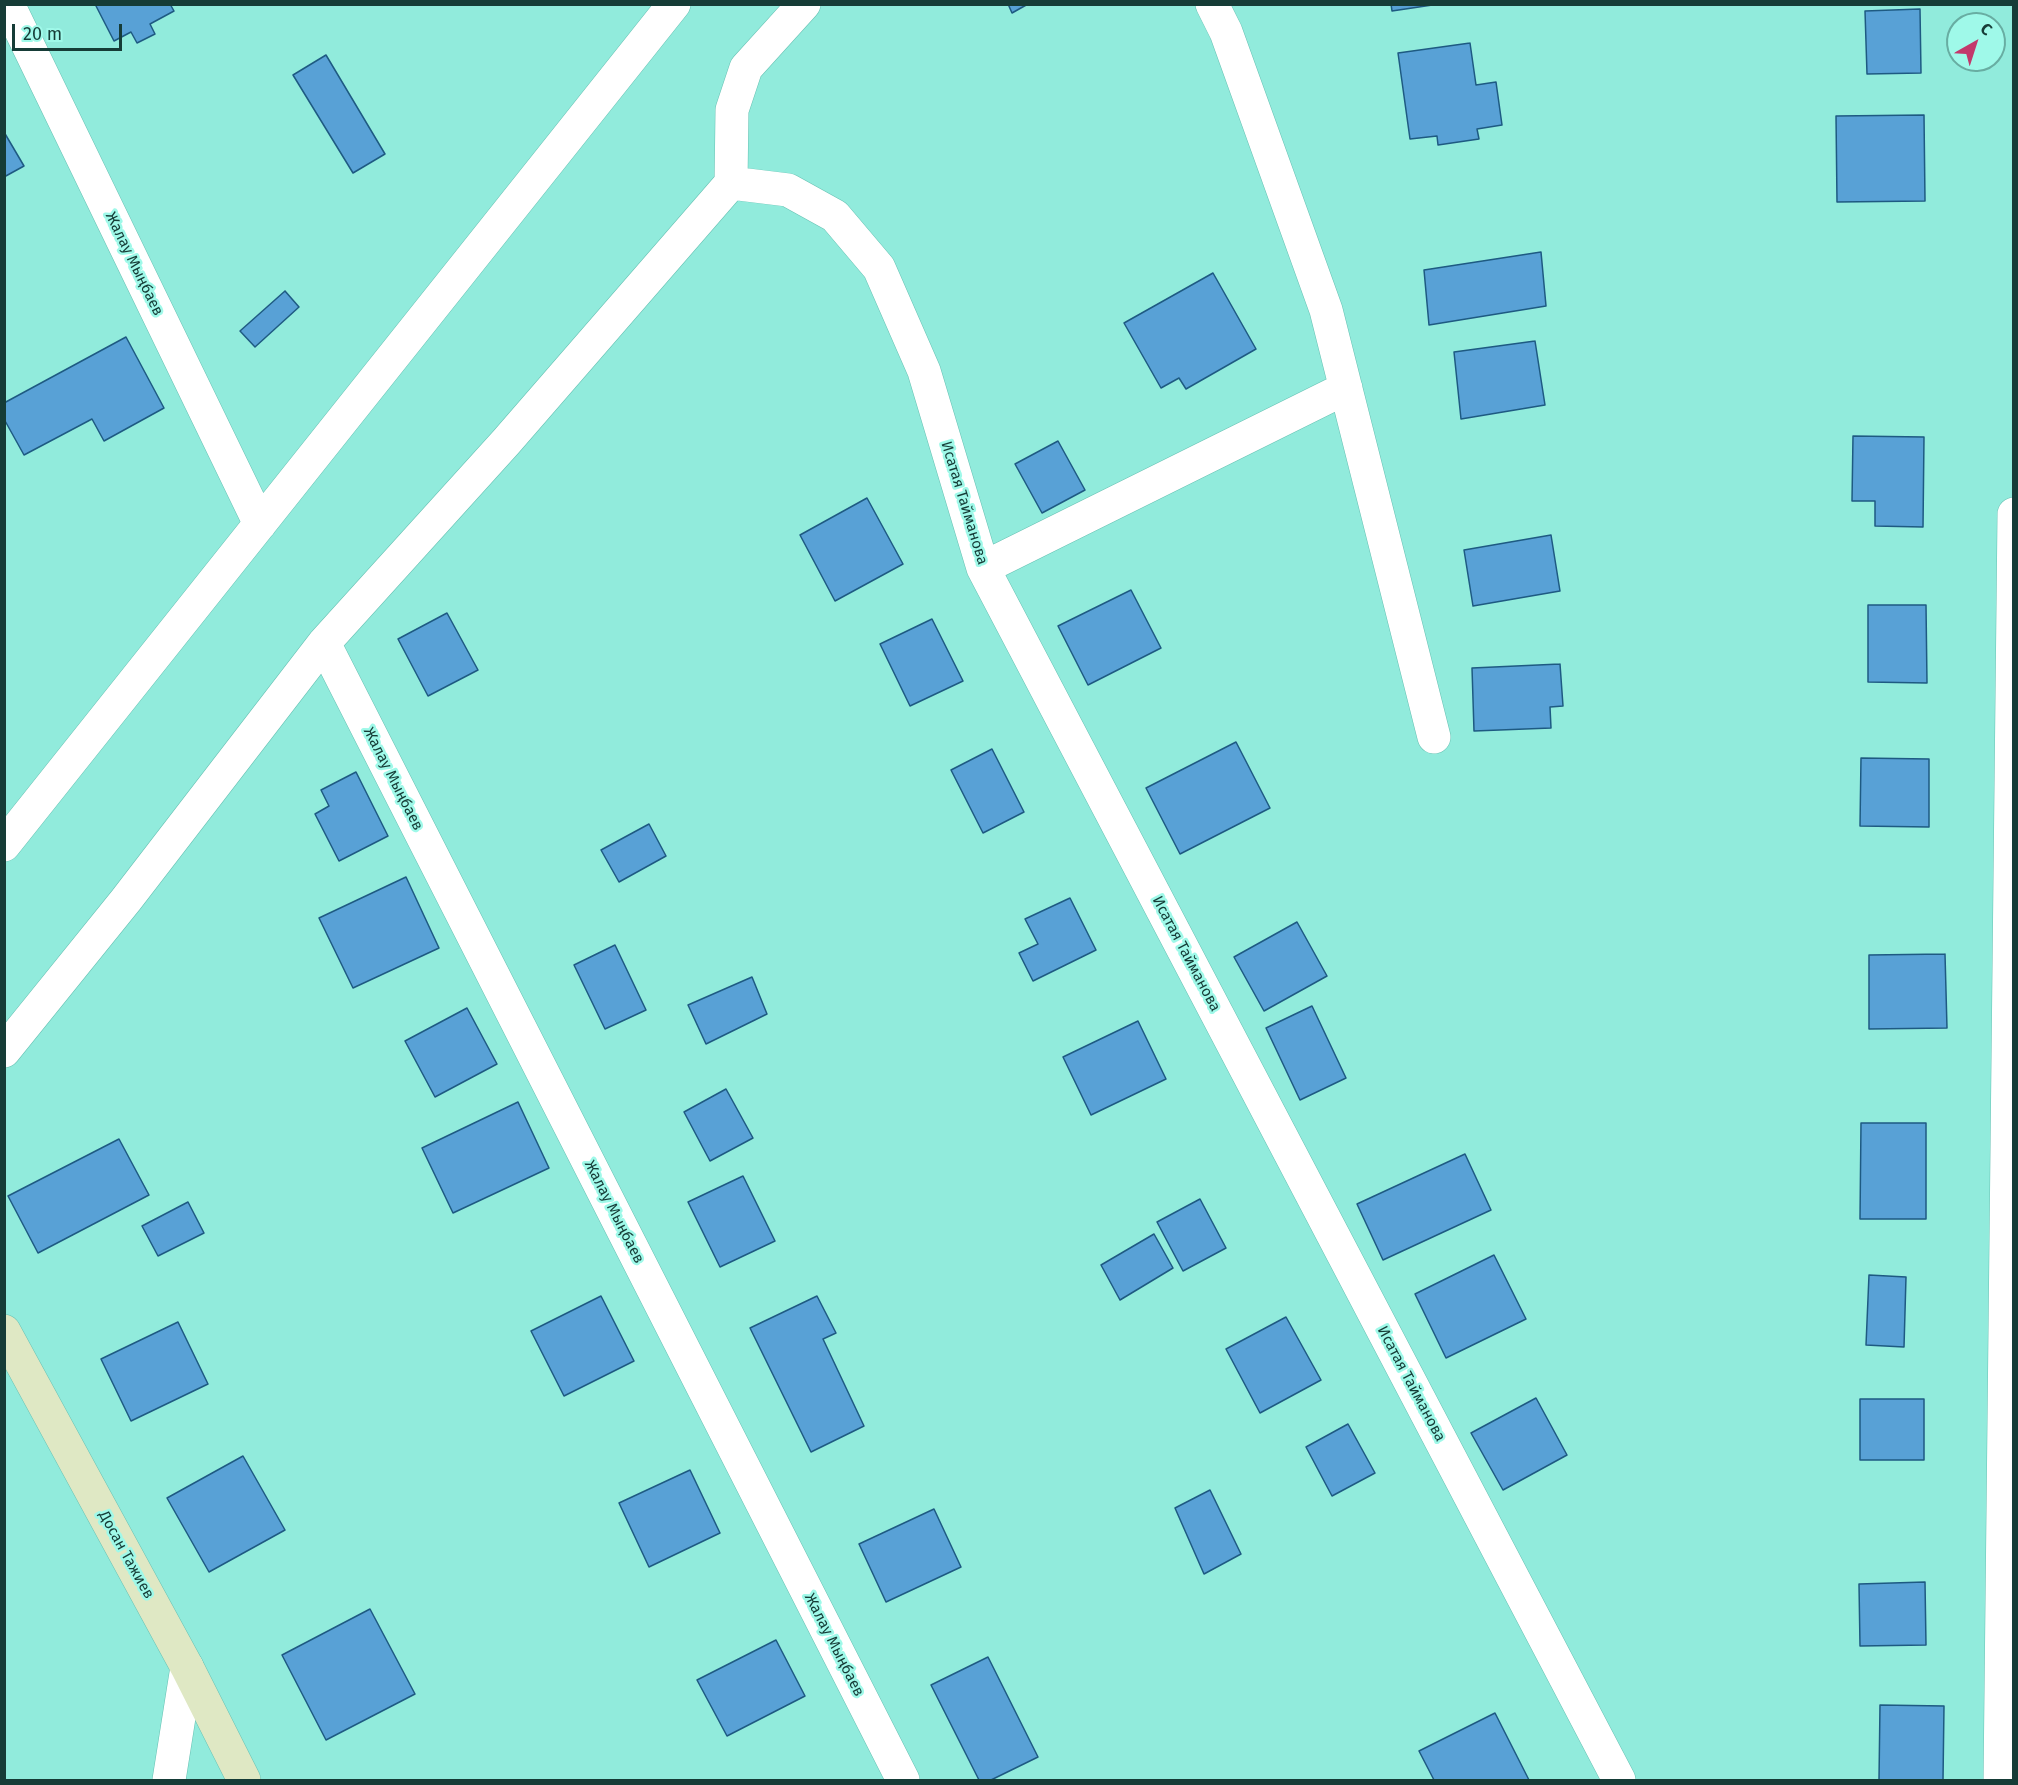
<!DOCTYPE html>
<meta charset="utf-8">
<style>
body{margin:0}
#map{position:relative;width:2018px;height:1785px;overflow:hidden;background:#91ebdc;font-family:"Fira Sans",sans-serif}
canvas{display:block}
.frame{position:absolute;inset:0;border:6px solid #163c37;pointer-events:none}
.north{position:absolute;left:1946px;top:12px;width:60px;height:60px;box-sizing:border-box;background:#9ff9e9;border:2px solid #68ada2;border-radius:50%;rotate:39deg;font-size:16px;font-weight:700;line-height:24px;text-align:center;color:#163c37}
.north::after{content:'';display:block;margin:auto;width:21px;height:27px;background:#c3386c;clip-path:polygon(50% 0,100% 100%,50% 72%,0 100%)}
.scale{position:absolute;left:12px;top:24px;width:110px;height:27px;box-sizing:border-box;border:3px solid #163c37;border-top:0;padding-left:8px;font-size:18px;line-height:21px;white-space:nowrap;color:#163c37;-webkit-text-stroke:4px #9ff9e9;paint-order:stroke}
</style>
<div id="map">
<canvas width="2018" height="1785"></canvas>
<div class="frame"></div>
<div class="north">С</div>
<div class="scale">20 m</div>
</div>
<script>
const context = document.querySelector('canvas').getContext('2d');
context.lineJoin = 'round';
function paint(path, color) { context.fillStyle = color; context.fill(path, 'evenodd'); }
const poly = rows => new Path2D(rows.map(r => 'M' + r).join(''));
function strokePath(path, color, width, dash) { context.strokeStyle = color; context.lineWidth = width; context.lineCap = dash ? 'butt' : 'round'; context.setLineDash(dash || []); context.stroke(path); }
function drawText(font, color, halo, rows, align = 'center') {
  context.font = font + ' "Fira Sans",sans-serif'; context.lineWidth = 5; context.setLineDash([]); context.textBaseline = 'middle'; context.strokeStyle = halo; context.fillStyle = color; for (const [text, x, y, turn = 0] of rows) {
    context.save(); context.translate(x, y); context.rotate((+turn || 0) * Math.PI / 180); context.textAlign = isNaN(turn) ? turn : align; if (halo) context.strokeText(text, 0, 0); context.fillText(text, 0, 0); context.restore();
  }
}
const building = poly([
 [95,4,170,4,174,11,150,24,155,34,137,43,131,32,114,41,95,4],
 [1008,4,1028,4,1012,13,1008,4],
 [1391,4,1439,4,1392,11,1391,4],
 [1920,9,1921,73,1867,74,1865,11,1920,9],
 [1470,43,1476,85,1496,82,1502,125,1477,129,1479,139,1438,145,1437,136,1410,139,1398,53,1470,43],
 [326,55,385,154,353,173,293,75,326,55],
 [1924,115,1925,201,1837,202,1836,116,1924,115],
 [4,132,24,166,4,177,4,132],
 [1541,252,1546,306,1429,325,1424,270,1541,252],
 [1213,273,1256,349,1186,389,1179,378,1161,388,1124,323,1213,273],
 [285,291,299,307,255,347,240,331,285,291],
 [126,337,164,408,104,441,92,419,24,455,4,419,4,403,126,337],
 [1535,341,1545,405,1461,419,1454,352,1535,341],
 [1853,436,1924,437,1923,527,1875,526,1875,501,1852,501,1853,436],
 [1058,441,1085,490,1042,513,1015,464,1058,441],
 [867,498,903,564,835,601,800,535,867,498],
 [1551,535,1560,591,1473,606,1464,550,1551,535],
 [1131,590,1161,648,1088,685,1058,626,1131,590],
 [1868,605,1926,605,1927,683,1868,682,1868,605],
 [447,613,478,670,428,696,398,639,447,613],
 [932,619,963,681,910,706,880,644,932,619],
 [1560,664,1563,706,1550,707,1551,728,1474,731,1472,668,1560,664],
 [1236,742,1270,808,1180,854,1146,788,1236,742],
 [992,749,1024,812,983,833,951,770,992,749],
 [1861,758,1929,759,1929,827,1860,826,1861,758],
 [356,772,388,836,339,861,315,814,329,806,321,790,356,772],
 [649,824,666,856,619,882,601,850,649,824],
 [406,877,439,948,353,988,319,918,406,877],
 [1070,898,1096,950,1033,981,1019,953,1038,944,1025,919,1070,898],
 [1297,922,1327,976,1264,1011,1234,957,1297,922],
 [615,945,646,1010,605,1029,574,965,615,945],
 [1945,954,1947,1028,1869,1029,1869,955,1945,954],
 [752,977,767,1014,706,1044,688,1005,752,977],
 [1312,1006,1346,1078,1300,1100,1266,1028,1312,1006],
 [467,1008,497,1064,435,1097,405,1041,467,1008],
 [1138,1021,1166,1079,1091,1115,1063,1057,1138,1021],
 [726,1089,753,1138,710,1161,684,1112,726,1089],
 [518,1102,549,1168,453,1213,422,1148,518,1102],
 [1861,1123,1926,1123,1926,1219,1860,1219,1861,1123],
 [119,1139,149,1195,38,1253,8,1196,119,1139],
 [1465,1154,1491,1210,1383,1260,1357,1204,1465,1154],
 [743,1176,775,1241,720,1267,688,1202,743,1176],
 [1200,1199,1226,1248,1183,1271,1157,1222,1200,1199],
 [188,1202,204,1233,158,1256,142,1226,188,1202],
 [1154,1234,1173,1268,1120,1300,1101,1265,1154,1234],
 [1494,1255,1526,1319,1446,1358,1415,1294,1494,1255],
 [1869,1275,1906,1277,1904,1347,1866,1345,1869,1275],
 [601,1296,634,1361,564,1396,531,1331,601,1296],
 [817,1296,836,1333,823,1339,864,1426,811,1452,750,1328,817,1296],
 [1286,1317,1321,1380,1260,1413,1226,1349,1286,1317],
 [178,1322,208,1384,131,1421,101,1359,178,1322],
 [1536,1398,1567,1455,1503,1490,1471,1433,1536,1398],
 [1860,1399,1924,1399,1924,1460,1860,1460,1860,1399],
 [1348,1424,1375,1473,1332,1496,1306,1447,1348,1424],
 [243,1456,285,1530,209,1572,167,1498,243,1456],
 [690,1470,720,1533,649,1567,619,1503,690,1470],
 [1210,1490,1241,1554,1204,1574,1175,1508,1210,1490],
 [934,1509,961,1567,886,1602,859,1544,934,1509],
 [1925,1582,1926,1645,1860,1646,1859,1584,1925,1582],
 [370,1609,415,1694,326,1740,282,1655,370,1609],
 [776,1640,805,1696,727,1736,697,1680,776,1640],
 [988,1657,1038,1757,991,1780,979,1780,931,1685,988,1657],
 [1880,1705,1944,1706,1943,1780,1879,1780,1880,1705],
 [1495,1713,1529,1780,1434,1780,1419,1751,1495,1713]
]);
paint(building, '#58a1d6');
strokePath(building, '#1e5a82', 1.5);
const street = poly([
 [8,4,260,524],
 [1212,4,1226,32,1326,310,1434,737],
 [731,183,788,190,835,216,879,268,924,371,983,568,1619,1780],
 [983,568,1346,388],
 [324,643,903,1780],
 [4,845,674,4],
 [4,1051,126,900,324,643,506,442,731,183,732,110,746,68,804,4],
 [169,1780,187,1667],
 [2000,1780,2014,514]
]);
const secondary = poly([
 [4,1331,187,1667,244,1780]
]);
strokePath(street, '#67c1b3', 34);
strokePath(secondary, '#67c1b3', 34);
strokePath(street, '#fff', 33);
strokePath(secondary, '#dfe8c4', 33);
drawText('15px', '#163c37', '#9ff9e9', [
 ["Жалау Мыңбаев",134,264,64],
 ["Исатая Тайманова",964,503,73],
 ["Жалау Мыңбаев",393,779,63],
 ["Исатая Тайманова",1186,954,62],
 ["Жалау Мыңбаев",614,1212,63],
 ["Исатая Тайманова",1411,1384,62],
 ["Досан Тажиев",126,1555,61],
 ["Жалау Мыңбаев",834,1645,63]
]);
</script>
